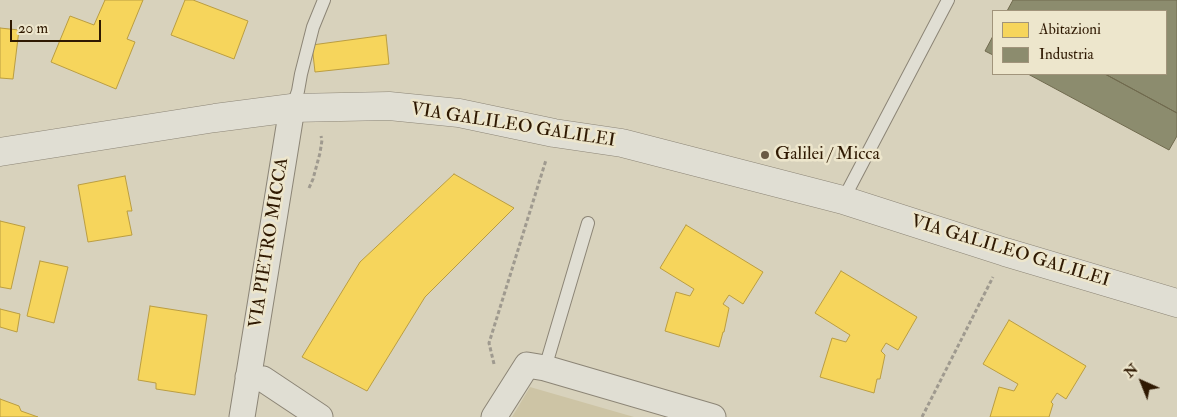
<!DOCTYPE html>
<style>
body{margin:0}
#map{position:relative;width:1177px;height:417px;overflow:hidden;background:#d8d2bc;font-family:"IM FELL Double Pica",serif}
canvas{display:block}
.legend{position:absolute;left:992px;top:10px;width:175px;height:65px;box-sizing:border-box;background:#ede6cc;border:1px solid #a1947b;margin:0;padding:6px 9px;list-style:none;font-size:15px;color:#2f1902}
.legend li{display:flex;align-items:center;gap:10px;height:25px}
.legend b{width:25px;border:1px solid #a1947b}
.north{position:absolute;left:1117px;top:357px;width:50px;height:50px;-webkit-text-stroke:4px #ede6cc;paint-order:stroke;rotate:316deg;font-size:14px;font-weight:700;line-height:20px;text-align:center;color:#2f1902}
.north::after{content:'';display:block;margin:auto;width:18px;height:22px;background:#2f1902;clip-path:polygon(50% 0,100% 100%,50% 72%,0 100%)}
.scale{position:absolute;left:10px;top:20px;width:91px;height:22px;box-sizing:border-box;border:2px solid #2f1902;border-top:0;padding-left:6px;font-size:15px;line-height:18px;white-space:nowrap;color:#2f1902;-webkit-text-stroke:4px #ede6cc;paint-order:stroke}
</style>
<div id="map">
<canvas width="1177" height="417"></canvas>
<ul class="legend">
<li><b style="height:14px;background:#f6d55c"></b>Abitazioni</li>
<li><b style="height:14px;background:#8c8c6e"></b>Industria</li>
</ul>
<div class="north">N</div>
<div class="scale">20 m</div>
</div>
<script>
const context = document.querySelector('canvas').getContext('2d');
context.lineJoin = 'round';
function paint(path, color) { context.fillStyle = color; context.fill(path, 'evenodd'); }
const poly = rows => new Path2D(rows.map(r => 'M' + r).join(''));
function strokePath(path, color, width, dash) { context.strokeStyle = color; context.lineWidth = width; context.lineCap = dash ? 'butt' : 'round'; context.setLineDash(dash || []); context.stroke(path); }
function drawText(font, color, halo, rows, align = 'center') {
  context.font = font + ' "IM FELL Double Pica",serif'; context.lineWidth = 5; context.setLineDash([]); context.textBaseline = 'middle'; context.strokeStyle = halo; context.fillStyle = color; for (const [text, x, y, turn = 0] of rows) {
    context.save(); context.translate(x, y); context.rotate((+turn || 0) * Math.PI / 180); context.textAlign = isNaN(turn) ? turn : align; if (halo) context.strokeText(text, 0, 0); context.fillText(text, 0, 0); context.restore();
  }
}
paint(poly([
 [530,387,634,417,512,417]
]), '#cdc4a5');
const homes = poly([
 [105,0,143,0,127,39,135,42,116,89,51,62,70,16,94,25,105,0],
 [185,0,193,0,248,21,234,59,171,35,185,0],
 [0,28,19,30,13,79,0,78,0,28],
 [386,35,389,64,315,72,312,45,386,35],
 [454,174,514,208,425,297,367,391,302,357,360,262,454,174],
 [125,176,132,211,127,211,132,235,88,242,78,185,125,176],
 [0,221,25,227,11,289,0,287,0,221],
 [686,225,763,272,743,304,729,295,723,304,729,308,724,332,723,332,719,347,665,331,676,292,690,296,694,289,660,268,686,225],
 [40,261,68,267,54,323,27,316,40,261],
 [841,271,917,317,898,350,886,343,881,351,885,355,880,379,877,379,874,393,820,377,832,338,846,342,850,335,815,313,841,271],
 [150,306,207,315,195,395,156,389,156,383,138,380,150,306],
 [0,309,20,314,17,332,0,327,0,309],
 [1009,320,1086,366,1066,399,1057,393,1051,402,1053,404,1049,417,990,417,999,387,1014,391,1018,384,983,364,1009,320],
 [0,399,19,406,21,411,38,417,0,417,0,399]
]);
paint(homes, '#f6d55c');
strokePath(homes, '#ba9d41', 1);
const industry = poly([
 [1013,0,1177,0,1177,113,1105,74,1166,74,1166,11,1007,11,1013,0],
 [993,36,993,55,985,51,993,36],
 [1028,74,1105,74,1177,113,1177,136,1169,150,1028,74]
]);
paint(industry, '#8c8c6e');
strokePath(industry, '#706a4e', 1);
const service = poly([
 [292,108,298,91,301,74,313,27,324,0],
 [843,200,948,0],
 [545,368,588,223]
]);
const minor = poly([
 [248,377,263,379,320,417],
 [242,417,292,108],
 [494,417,527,365,545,368,713,417]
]);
const tertiary = poly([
 [0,152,215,118,292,108,389,106,459,113,554,133,622,143,843,200,1005,252,1177,303]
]);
strokePath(service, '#8c8576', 14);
strokePath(minor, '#8c8576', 27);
strokePath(tertiary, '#8c8576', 29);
strokePath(poly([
 [309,188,313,179,320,153,322,140,321,136],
 [494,364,489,343,546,160],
 [922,417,993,277]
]), '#9f9a8f', 3, [4, 2.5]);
strokePath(service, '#e0ded3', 12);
strokePath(minor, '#e0ded3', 25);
strokePath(tertiary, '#e0ded3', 28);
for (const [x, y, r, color] of [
 [765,155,5,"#6a5a43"]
]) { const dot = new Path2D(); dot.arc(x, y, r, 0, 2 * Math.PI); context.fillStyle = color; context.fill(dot); strokePath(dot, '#ede6cc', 2); }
drawText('18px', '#2f1902', '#ede6cc', [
 ["VIA GALILEO GALILEI",513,126,9],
 ["VIA PIETRO MICCA",270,243,-81],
 ["VIA GALILEO GALILEI",1010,252,17]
]);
drawText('18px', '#2f1902', '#ede6cc', [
 ["Galilei / Micca",775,155]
], 'left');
</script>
